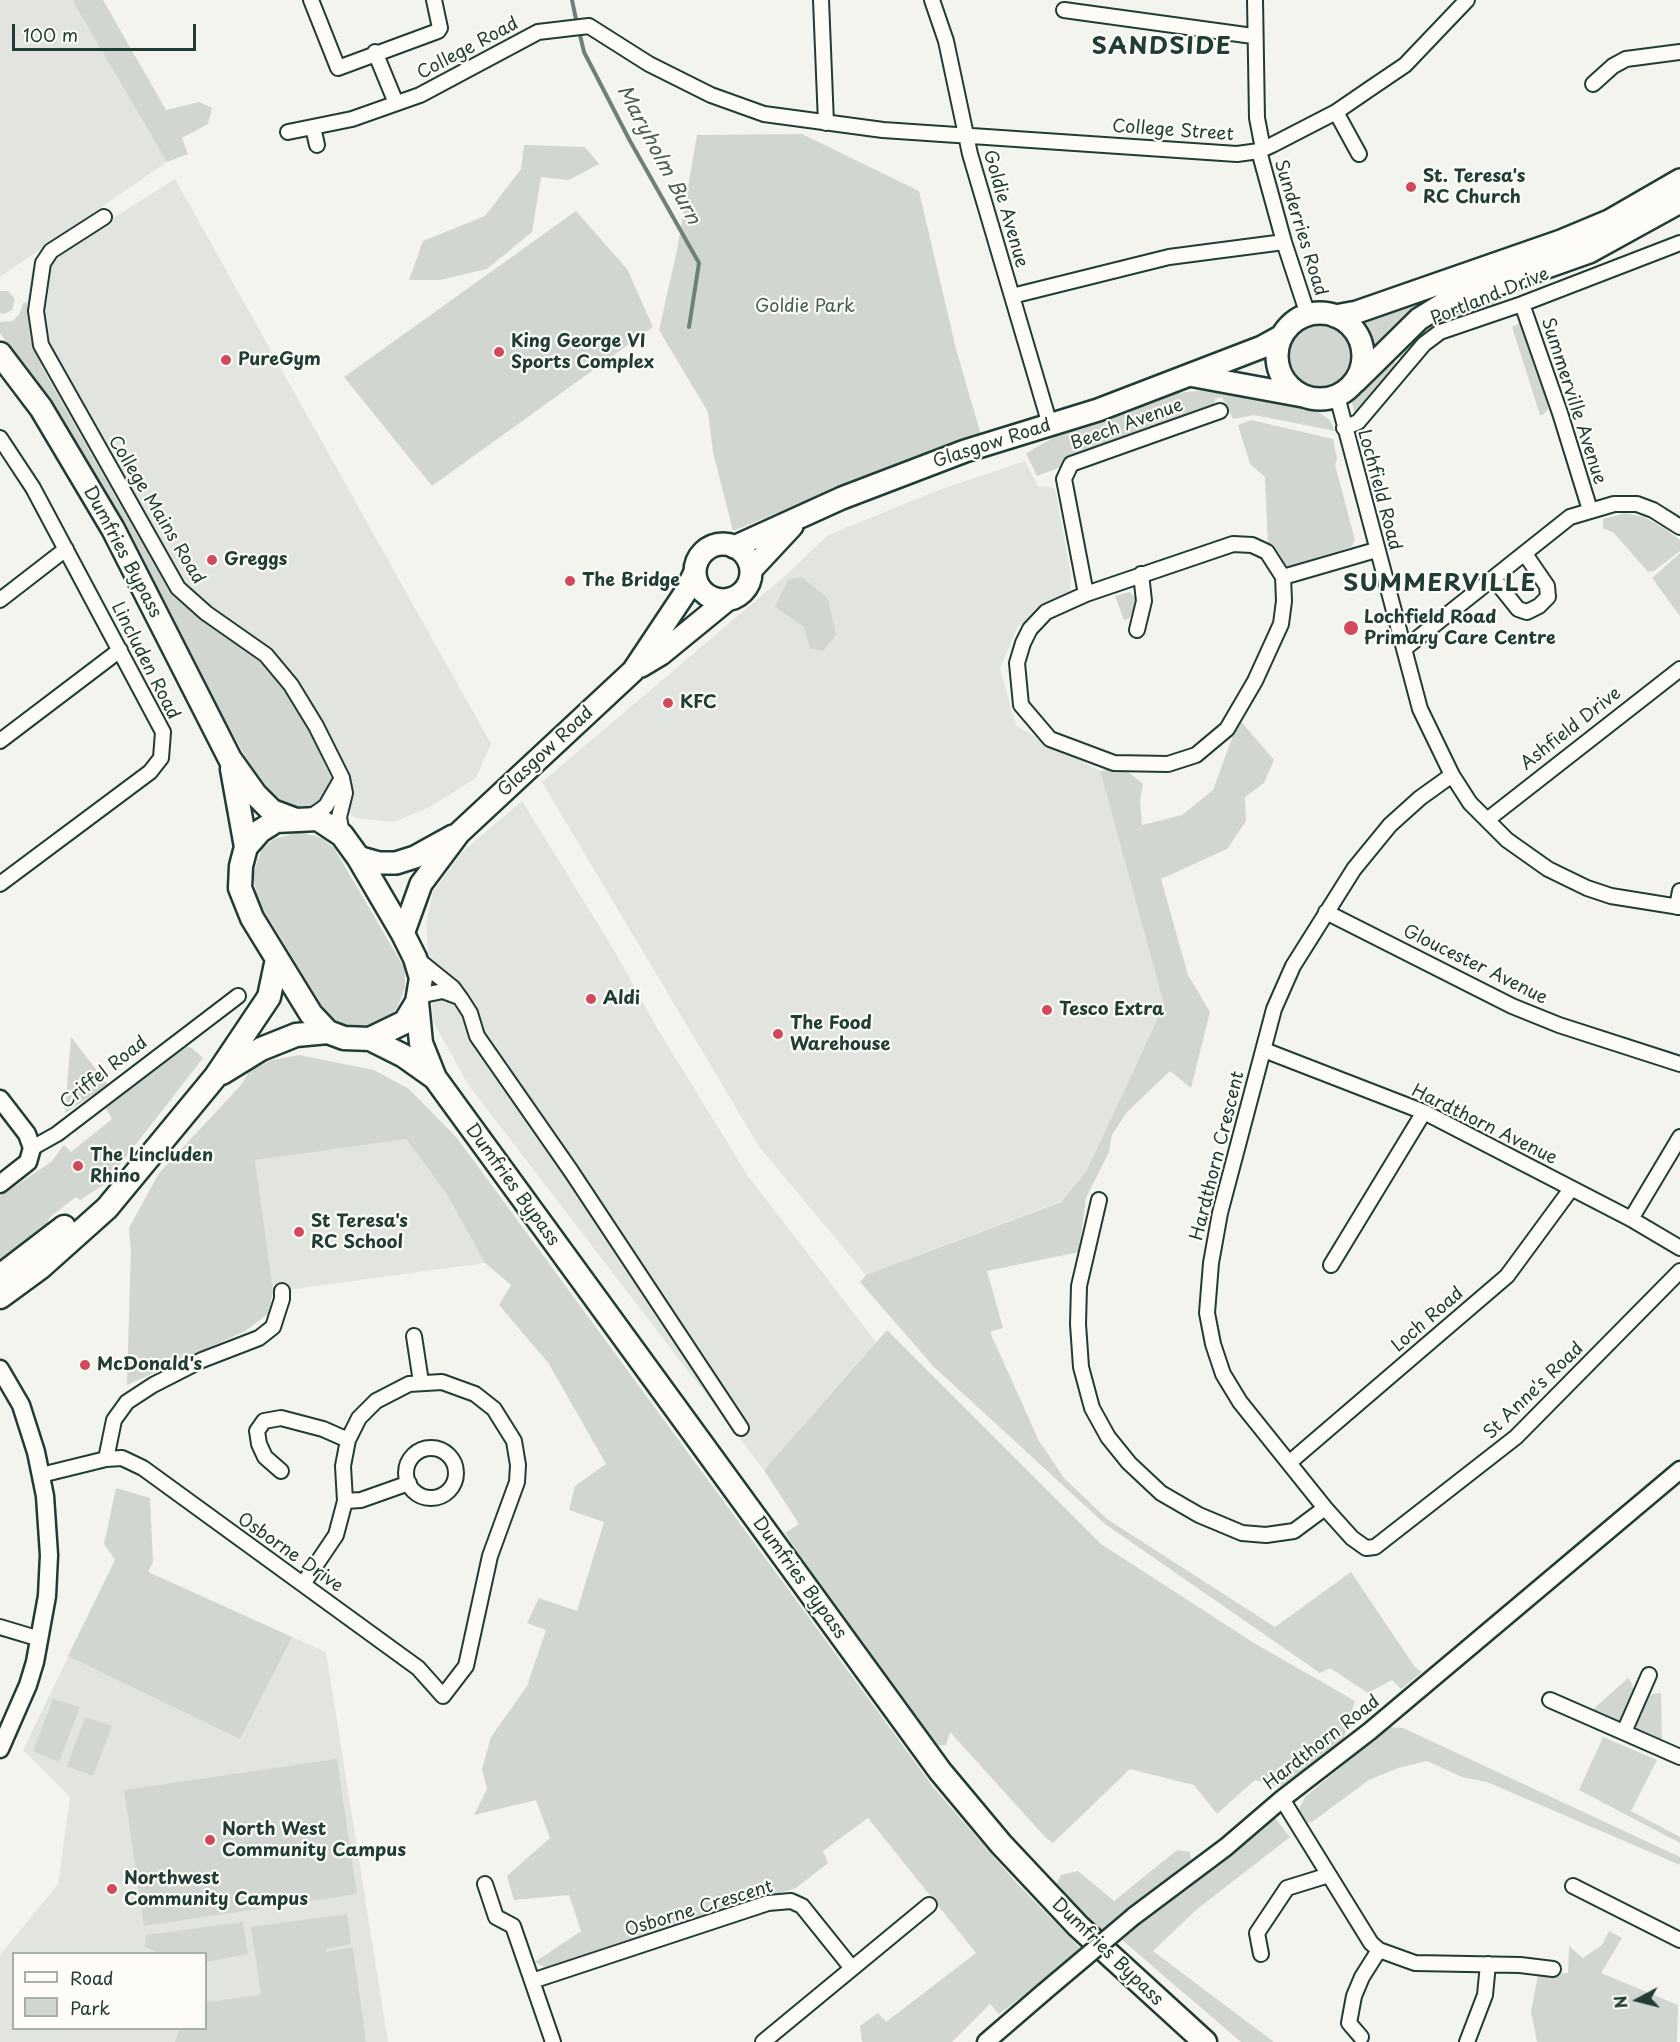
<!DOCTYPE html>
<style>
body{margin:0}
#map{position:relative;width:1680px;height:2042px;overflow:hidden;background:#f4f4ef;font-family:"Playpen Sans",sans-serif}
canvas{display:block}
.legend{position:absolute;left:12px;top:1952px;width:195px;height:78px;box-sizing:border-box;background:#fdfcf7;border:2px solid #a4b0a9;margin:0;padding:8px 10px;list-style:none;font-size:18px;color:#1f3d34}
.legend li{display:flex;align-items:center;gap:12px;height:30px}
.legend b{width:30px;border:2px solid #a4b0a9}
.north{position:absolute;left:1608px;top:1970px;width:60px;height:60px;-webkit-text-stroke:4px #fdfcf7;paint-order:stroke;rotate:263deg;font-size:16px;font-weight:700;line-height:24px;text-align:center;color:#1f3d34}
.north::after{content:'';display:block;margin:auto;width:21px;height:27px;background:#1f3d34;clip-path:polygon(50% 0,100% 100%,50% 72%,0 100%)}
.scale{position:absolute;left:12px;top:24px;width:184px;height:27px;box-sizing:border-box;border:3px solid #1f3d34;border-top:0;padding-left:8px;font-size:18px;line-height:21px;white-space:nowrap;color:#1f3d34;-webkit-text-stroke:4px #fdfcf7;paint-order:stroke}
</style>
<div id="map">
<canvas width="1680" height="2042"></canvas>
<ul class="legend">
<li><b style="height:8px;background:#fdfcf7"></b>Road</li>
<li><b style="height:16px;background:#d1d6d1"></b>Park</li>
</ul>
<div class="north">N</div>
<div class="scale">100 m</div>
</div>
<script>
const context = document.querySelector('canvas').getContext('2d');
context.lineJoin = 'round';
function paint(path, color) { context.fillStyle = color; context.fill(path, 'evenodd'); }
const poly = rows => new Path2D(rows.map(r => 'M' + r).join(''));
function strokePath(path, color, width, dash) { context.strokeStyle = color; context.lineWidth = width; context.lineCap = dash ? 'butt' : 'round'; context.setLineDash(dash || []); context.stroke(path); }
function drawText(font, color, halo, rows, align = 'center') {
  context.font = font + ' "Playpen Sans",sans-serif'; context.lineWidth = 4.5; context.setLineDash([]); context.textBaseline = 'middle'; context.strokeStyle = halo; context.fillStyle = color; for (const [text, x, y, turn = 0] of rows) {
    context.save(); context.translate(x, y); context.rotate((+turn || 0) * Math.PI / 180); context.textAlign = isNaN(turn) ? turn : align; if (halo) context.strokeText(text, 0, 0); context.fillText(text, 0, 0); context.restore();
  }
}
paint(poly([
 [0,0,72,0,167,162,0,277],
 [175,179,491,744,476,778,430,807,394,822,356,818,324,798,330,779,311,733,284,686,265,664,173,597,43,370,30,338,27,302,32,269],
 [1025,461,1038,486,1055,488,1071,575,1070,593,1018,626,1000,668,1016,726,1100,771,1164,1005,1087,1170,1061,1201,866,1275,758,1145,542,782,786,575,828,535,939,490],
 [522,801,614,950,657,1028,748,1176,876,1342,764,1470,467,1083,433,1021,426,924,433,892,462,852],
 [399,1130,446,1193,485,1263,273,1292,268,1314,245,1331,127,1385,131,1251,129,1228,159,1195,219,1140],
 [116,1558,326,1652,388,2042,0,2042,0,1955,58,1884,70,1797,23,1750],
 [14,1954,206,1954,206,2028,14,2028]
]), '#e2e5df');
paint(poly([
 [72,0,103,0,166,110,199,102,212,108,208,124,182,138,188,154,167,162],
 [802,134,919,191,956,349,981,435,801,503,733,531,713,452,708,412,659,330,677,250,697,135],
 [524,145,585,147,599,164,569,180,541,177,532,232,487,269,440,280,409,280,423,241,485,216,521,169],
 [576,211,627,269,653,327,432,486,344,377],
 [0,291,8,291,15,299,12,310,5,314,0,313],
 [1494,301,1495,307,1442,327,1452,315],
 [27,302,30,338,43,370,173,597,265,664,284,686,311,733,331,779,324,798,313,806,292,808,275,799,261,785,178,635,120,517,47,397,0,333,0,322,12,321,19,315,23,303],
 [1416,302,1420,312,1372,354,1369,341,1359,324,1361,321],
 [1524,321,1550,400,1548,409,1543,415,1540,415,1512,327],
 [1430,322,1435,331,1404,361,1395,354],
 '1288 358a33 33 0 1 1 66 0a33 33 0 1 1-66 0Z',
 [1391,359,1399,365,1360,413,1354,412,1352,402,1357,393],
 [1215,389,1314,409,1330,420,1335,431,1254,415,1233,419,1222,397,1215,399,1214,408,1209,411,1037,476,1026,453,1053,438,1052,434,1168,394],
 [1251,420,1333,439,1337,459,1335,465,1355,540,1351,547,1287,567,1277,551,1268,545,1265,477,1250,464,1238,425],
 [1625,513,1644,517,1664,528,1680,540,1680,551,1654,571,1648,572,1614,533,1603,528,1603,519],
 [1680,553,1680,616,1652,578],
 [802,577,828,599,836,635,823,651,810,648,803,626,775,607,788,580],
 [1130,592,1135,598,1135,607,1130,618,1124,620,1115,596],
 [1239,719,1274,760,1264,783,1245,797,1246,821,1227,849,1161,879,1188,975,1210,1012,1191,1088,1170,1071,1126,1113,1112,1135,1109,1152,1086,1198,1079,1252,987,1271,1003,1328,990,1332,1039,1441,1064,1478,1107,1519,1275,1627,1351,1572,1415,1667,1422,1672,1401,1689,1392,1680,1368,1693,1330,1668,1320,1673,1105,1524,934,1367,860,1282,866,1275,1061,1202,1087,1170,1164,1005,1100,771,1122,767,1143,784,1140,800,1142,825,1182,815,1213,790],
 [299,832,322,838,334,848,405,969,405,988,397,1008,391,1016,370,1026,345,1025,328,1016,257,899,253,874,262,849,274,839],
 [71,1037,108,1085,65,1113],
 [181,1045,192,1048,203,1058,105,1184,80,1200,76,1197,50,1217,45,1227,16,1255,0,1259,0,1196,51,1162,64,1145,71,1152,112,1119,105,1107],
 [299,1055,374,1070,409,1089,457,1138,934,1788,1013,1879,1083,1951,999,2014,990,2004,952,2042,862,2042,860,2026,878,2013,886,2022,976,1953,868,1818,823,1851,828,1863,796,1888,545,1968,535,1962,581,1931,569,1895,514,1900,507,1876,550,1838,536,1800,474,1815,487,1789,482,1769,491,1737,527,1686,546,1630,527,1623,539,1598,577,1611,604,1522,569,1510,575,1486,606,1464,549,1364,499,1305,511,1285,485,1263,446,1193,406,1139,255,1160,273,1292,268,1314,245,1331,127,1385,131,1251,129,1228,159,1173,242,1084,250,1070,272,1060],
 [887,1330,1101,1544,1254,1643,1355,1701,1343,1741,1280,1787,1255,1780,1217,1814,1194,1785,1130,1769,1053,1843,1046,1838,950,1732,946,1745,933,1746,840,1617,785,1533,799,1524,764,1470],
 [116,1488,150,1498,153,1562,148,1572,292,1637,240,1739,68,1656,115,1560,104,1544],
 [1628,1678,1632,1684,1635,1696,1622,1720,1615,1722,1591,1711],
 [1661,1693,1662,1742,1638,1732,1636,1728,1636,1720,1644,1701,1653,1694],
 [53,1699,80,1707,59,1762,33,1751],
 [85,1717,112,1726,93,1776,67,1766],
 [1389,1727,1403,1728,1680,1857,1680,1865,1487,1782,1462,1777,1427,1761,1398,1768,1369,1780,1312,1822,1302,1824,1297,1813,1305,1797],
 [1603,1737,1657,1760,1631,1811,1680,1837,1680,1843,1579,1790],
 [337,1759,357,1894,144,1926,124,1790],
 [1271,1813,1290,1837,1196,1910,1153,1951,1274,2042,1241,2042,1122,1940],
 [1177,1850,1190,1852,1191,1863,1100,1934,1054,1890,1061,1875,1078,1871,1114,1901],
 [347,1914,351,1944,326,1949,326,1952,353,1947,366,2042,175,2042,180,2029,206,2028,206,2002,261,1995,251,1927],
 [243,1922,248,1954,206,1962,206,1954,159,1953,145,1947,146,1935],
 [1609,1931,1622,1938,1601,1973,1678,2005,1677,2042,1537,2042,1531,2011,1538,1975,1568,1973,1569,1946,1583,1958,1602,1945]
]), '#d1d6d1');
strokePath(poly([
 [572,0,577,24],
 [579,31,584,52,630,141,699,263,689,327]
]), '#6e8179', 4);
const minor = poly([
 [311,0,338,68,438,31,440,28,434,0],
 [821,0,826,123],
 [932,0,946,41,970,154,1050,425],
 [1255,0,1257,118,1263,149],
 [1064,10,1253,36],
 [375,52,396,103],
 [1593,84,1613,66,1626,59,1680,52],
 [1336,112,1359,154],
 [313,127,317,145],
 [288,132,352,119,420,95,538,32,589,26,649,64,711,95,764,114,883,130,1237,154,1259,151,1272,145,1336,112,1371,88,1405,65,1467,0],
 [1259,151,1284,242,1308,315],
 [104,217,51,251,43,263,36,311,41,345,178,588,206,613,266,655,291,685,316,726,342,778,345,793,339,817,342,835],
 [1012,296,1169,257,1284,242],
 [1522,304,1560,413,1590,510],
 [1337,396,1420,709,1452,775,1470,803,1507,840,1548,869,1587,888,1611,896,1680,907],
 [1344,428,1358,422,1424,344,1440,332,1522,304,1680,243],
 [0,438,33,488,163,732,161,758,150,772,0,884],
 [1283,577,1284,601,1281,624,1255,681,1227,729,1196,755,1168,764,1114,763,1050,739,1021,705,1017,663,1023,643,1030,629,1046,612,1086,594,1233,544,1252,545,1267,552,1283,577,1376,550],
 [1494,579,1518,609,1527,612,1539,606,1548,597,1547,586,1525,554],
 [1086,594,1064,479,1071,464,1220,411],
 [0,600,66,549],
 [1137,630,1144,601,1141,574],
 [1404,649,1570,517,1614,504,1637,504,1653,510,1680,527],
 [0,741,120,650],
 [1452,775,1420,798,1390,825,1354,869,1293,966,1274,1009,1220,1213,1211,1263,1207,1313,1213,1344,1223,1374,1240,1402,1325,1508,1352,1538,1366,1548,1375,1547,1516,1437,1680,1271],
 [308,819,326,806,342,778],
 [1487,820,1680,669],
 [1677,907,1680,891],
 [1326,912,1512,1006,1559,1025,1680,1064],
 [417,959,453,988,461,999,470,1013,477,1036,571,1171,741,1428],
 [418,996,443,991,459,997],
 [1264,1050,1424,1112,1631,1219,1680,1248],
 [32,1148,57,1134,238,996],
 [1099,1200,1079,1286,1078,1324,1081,1367,1092,1408,1108,1437,1129,1463,1161,1493,1199,1515,1242,1533,1266,1535,1294,1531,1325,1508],
 [1631,1219,1680,1137],
 [1331,1265,1424,1112],
 [414,1336,421,1382],
 '406 1473a25 25 0 1 1 50 0a25 25 0 1 1-50 0Z',
 [106,1459,114,1420,127,1402,153,1385,202,1360,259,1338,273,1327,282,1299,282,1291],
 [1290,1462,1507,1276,1571,1189],
 [281,1471,265,1457,259,1444,257,1431,264,1421,281,1418,323,1429,348,1440],
 [41,1475,106,1459,122,1458,143,1468,418,1668,443,1696,466,1666,490,1556,517,1482,518,1465,514,1441,494,1409,475,1394,442,1382,409,1384,376,1401,359,1418,348,1440,343,1466,345,1501,336,1535,303,1584],
 [345,1501,361,1500,409,1483],
 [0,1627,40,1639],
 [1550,1700,1680,1757],
 [1624,1732,1649,1675],
 [1282,1799,1371,1943,1379,1950,1415,1963,1520,1965,1553,1969],
 [485,1884,496,1917,513,1926,553,2042],
 [1573,1886,1680,1940],
 [1261,1954,1257,1933,1287,1888,1329,1875],
 [532,1981,768,1903,791,1901,802,1906,851,1967],
 [1361,2037,1349,2023,1354,1996,1362,1977,1379,1950],
 [763,2042,929,1905],
 [1467,2042,1485,1995,1488,1964]
]);
const tertiary = poly([
 [0,1099,27,1134,32,1148,28,1162,0,1184],
 [0,1369,21,1405,36,1452,45,1496,49,1555,47,1596,35,1662,28,1685,0,1749],
 [1134,1916,1226,1847,1282,1799,1370,1731,1680,1470],
 [986,2042,1044,1992]
]);
const primary = poly([
 '1277 356a43 43 0 1 1 86 0a43 43 0 1 1-86 0Z',
 [1335,316,1357,312,1561,241,1609,221,1680,180],
 [1189,375,1303,396],
 [1355,382,1419,319,1445,303,1589,252,1680,202],
 '695 572a28 28 0 1 1 56 0a28 28 0 1 1-56 0Z',
 [734,547,842,498,965,451,1098,410,1262,347,1282,336],
 [751,570,792,526],
 [641,666,661,654,727,600],
 [358,857,379,863,396,863,415,857,453,836],
 [403,934,421,884,459,833,633,671,685,593,695,572]
]);
const trunk = poly([
 [0,354,41,408,113,529,230,759,255,794,272,811,296,820],
 [232,769,246,847],
 [318,819,342,835,358,857,403,934,415,958,421,978,417,1002,405,1022,370,1039,344,1038,328,1032,311,1014,252,918,240,888,241,866,246,847,260,831,276,821,318,819],
 [417,1002,421,1043,435,1078,940,1771,1001,1844,1078,1926,1205,2042],
 [370,1039,404,1056,435,1078],
 [222,1073,261,1049,296,1035,328,1032],
 [0,1276,64,1227],
 [0,1297,41,1267,107,1208,216,1076,269,997,277,959]
]);
strokePath(minor, '#1f3d34', 18);
strokePath(tertiary, '#1f3d34', 21);
strokePath(primary, '#1f3d34', 26);
strokePath(trunk, '#1f3d34', 27);
strokePath(minor, '#fdfcf7', 14);
strokePath(tertiary, '#fdfcf7', 16);
strokePath(primary, '#fdfcf7', 21);
strokePath(trunk, '#fdfcf7', 22);
const tertiaryBridge = poly([
 [1044,1992,1134,1916]
]);
strokePath(tertiaryBridge, '#1f3d34', 21, []);
strokePath(tertiaryBridge, '#fdfcf7', 16);
for (const [x, y, r, color] of [
 [1411,187,6,"#d1495b"],
 [499,352,6,"#d1495b"],
 [226,360,6,"#d1495b"],
 [212,560,6,"#d1495b"],
 [570,581,6,"#d1495b"],
 [1351,628,8,"#d1495b"],
 [668,703,6,"#d1495b"],
 [591,999,6,"#d1495b"],
 [1047,1010,6,"#d1495b"],
 [778,1034,6,"#d1495b"],
 [78,1166,6,"#d1495b"],
 [299,1232,6,"#d1495b"],
 [85,1365,6,"#d1495b"],
 [210,1840,6,"#d1495b"],
 [112,1889,6,"#d1495b"]
]) { const dot = new Path2D(); dot.arc(x, y, r, 0, 2 * Math.PI); context.fillStyle = color; context.fill(dot); strokePath(dot, '#fdfcf7', 2); }
drawText('18px', '#1f3d34', '#fdfcf7', [
 ["College Road",468,49,-28],
 ["College Street",1173,131,4],
 ["Goldie Avenue",1005,209,74],
 ["Sunderries Road",1300,228,73],
 ["Portland Drive",1490,297,-22],
 ["Summerville Avenue",1573,401,72],
 ["Beech Avenue",1127,425,-20],
 ["Glasgow Road",992,444,-18],
 ["Lochfield Road",1379,490,75],
 ["College Mains Road",156,510,59],
 ["Dumfries Bypass",122,552,62],
 ["Lincluden Road",145,661,63],
 ["Ashfield Drive",1571,729,-38],
 ["Glasgow Road",546,752,-43],
 ["Gloucester Avenue",1475,965,26],
 ["Criffel Road",104,1073,-38],
 ["Hardthorn Avenue",1484,1125,26],
 ["Hardthorn Crescent",1218,1156,-76],
 ["Dumfries Bypass",512,1185,54],
 ["Loch Road",1428,1320,-41],
 ["St Anne's Road",1534,1391,-44],
 ["Osborne Drive",290,1553,35],
 ["Dumfries Bypass",799,1578,54],
 ["Hardthorn Road",1322,1743,-38],
 ["Osborne Crescent",699,1909,-17],
 ["Dumfries Bypass",1107,1952,44]
]);
drawText('bold 18px', '#1f3d34', '#fdfcf7', [
 ["St. Teresa's",1423,177],
 ["RC Church",1423,198],
 ["King George VI",511,342],
 ["Sports Complex",511,363],
 ["PureGym",238,360],
 ["Greggs",224,560],
 ["The Bridge",582,581],
 ["Lochfield Road",1364,618],
 ["Primary Care Centre",1364,639],
 ["KFC",680,703],
 ["Aldi",603,999],
 ["Tesco Extra",1059,1010],
 ["The Food",790,1024],
 ["Warehouse",790,1045],
 ["The Lincluden",90,1156],
 ["Rhino",90,1177],
 ["St Teresa's",311,1222],
 ["RC School",311,1243],
 ["McDonald's",97,1365],
 ["North West",222,1830],
 ["Community Campus",222,1851],
 ["Northwest",124,1879],
 ["Community Campus",124,1900]
], 'left');
drawText('18px', '#435c53', '#fdfcf7', [
 ["Goldie Park",805,307]
]);
drawText('italic 20px', '#475f56', '#fdfcf7', [
 ["Maryholm Burn",658,155,62]
]);
context.letterSpacing = '1.5px';
drawText('bold 24px', '#1f3d34', '#fdfcf7', [
 ["SANDSIDE",1162,47],
 ["SUMMERVILLE",1440,584]
]);
context.letterSpacing = '0px';
</script>
